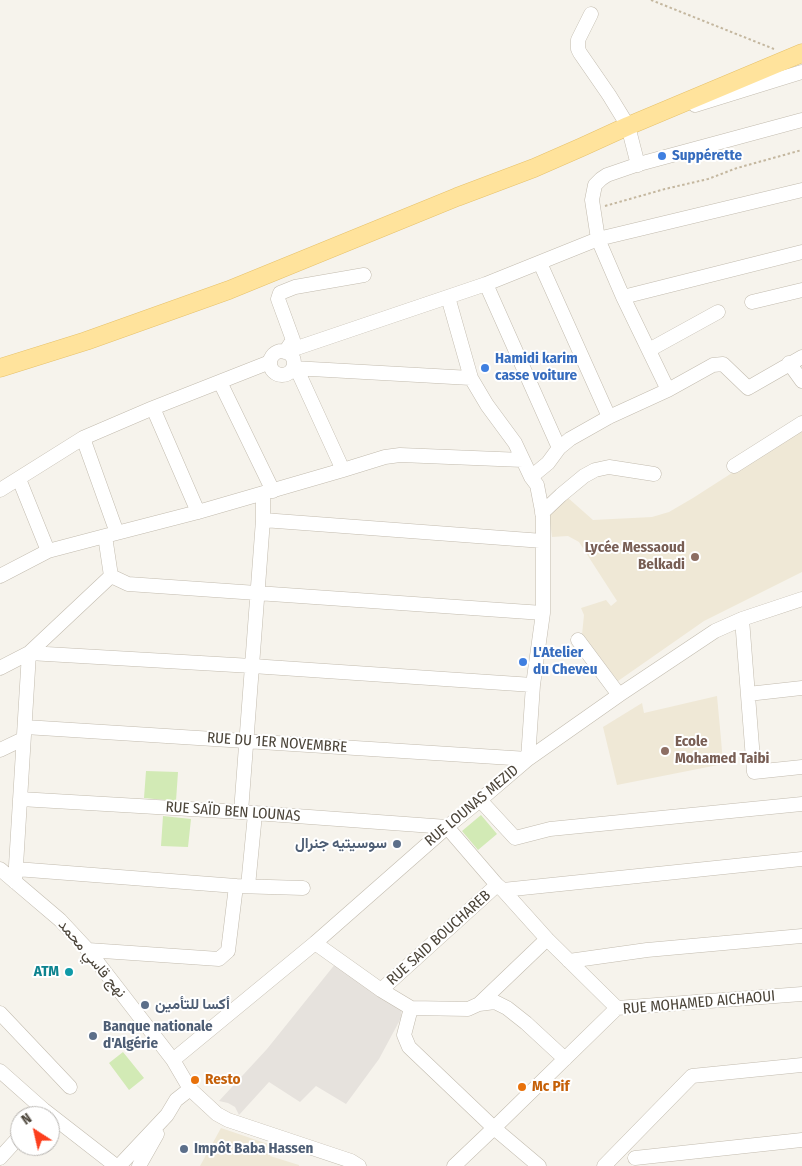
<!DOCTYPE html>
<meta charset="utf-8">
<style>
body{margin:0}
#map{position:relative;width:802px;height:1166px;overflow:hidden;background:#f6f3ec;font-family:"Fira Sans Condensed",sans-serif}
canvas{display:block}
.north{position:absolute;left:10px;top:1106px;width:50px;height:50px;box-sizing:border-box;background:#fff;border:1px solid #b7b4b0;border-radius:50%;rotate:325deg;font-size:14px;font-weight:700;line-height:20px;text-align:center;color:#4b4439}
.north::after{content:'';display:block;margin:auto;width:18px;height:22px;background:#fc3f1d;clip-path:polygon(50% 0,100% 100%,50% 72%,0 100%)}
</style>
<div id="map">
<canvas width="802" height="1166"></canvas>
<div class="north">N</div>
</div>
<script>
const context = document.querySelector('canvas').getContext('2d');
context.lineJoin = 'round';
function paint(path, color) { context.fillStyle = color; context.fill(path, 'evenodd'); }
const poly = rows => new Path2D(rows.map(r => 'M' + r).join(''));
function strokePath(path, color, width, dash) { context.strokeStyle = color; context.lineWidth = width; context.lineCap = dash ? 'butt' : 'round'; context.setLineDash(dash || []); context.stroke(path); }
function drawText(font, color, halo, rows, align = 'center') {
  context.font = font + ' "Fira Sans Condensed",Vazirmatn,sans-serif'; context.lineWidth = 4; context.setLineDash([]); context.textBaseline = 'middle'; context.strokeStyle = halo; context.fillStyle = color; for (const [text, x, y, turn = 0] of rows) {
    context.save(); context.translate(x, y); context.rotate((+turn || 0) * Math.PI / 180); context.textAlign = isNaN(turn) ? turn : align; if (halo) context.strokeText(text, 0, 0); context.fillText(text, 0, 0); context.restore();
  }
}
paint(poly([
 [336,963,402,1008,401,1018,379,1059,346,1104,316,1086,300,1102,269,1082,239,1115,235,1107,228,1103,219,1101,267,1049]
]), '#e6e2dd');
paint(poly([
 [802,428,802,572,704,621,618,681,582,635,584,615,581,608,606,600,611,606,617,601,579,542,568,536,552,537,550,522,550,513,567,497,593,520,652,517,669,512,693,498],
 [717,696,721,739,723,764,617,785,603,727,642,703,644,713],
 [221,1128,274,1146,270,1156,299,1165,299,1166,200,1166]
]), '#efe8d6');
paint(poly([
 [146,771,178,772,176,801,144,798],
 [481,815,497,834,478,850,462,831],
 [163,816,191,819,188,847,161,846],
 [123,1052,144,1078,129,1090,109,1063]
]), '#d2eab5');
const minor = poly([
 [591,14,578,40,578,49,580,53,609,95,628,126,638,165],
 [695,105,802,72],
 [540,263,609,417],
 [486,284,559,448],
 [448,297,471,378],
 [623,297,802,252],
 [752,302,802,290],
 [649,350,718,312],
 '270 363a12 12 0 1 1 24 0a12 12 0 1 1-24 0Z',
 [285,352,486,284,598,239,802,190],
 [285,352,293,340,278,299,280,293,295,287,364,275],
 [789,363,802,381],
 [292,370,298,373,300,376,343,470],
 [220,382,273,491],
 [668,390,623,297,598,239,592,200,595,185,601,179,607,175,639,164,802,120],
 [153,408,198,512],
 [83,438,117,533],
 [523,460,400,455,385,457,343,470,198,512,105,536,111,576,128,584,543,613],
 [734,466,802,423],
 [531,477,548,463,559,448,570,439,609,417,668,390,713,365,723,364,748,388,802,357],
 [19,479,48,551],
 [0,490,83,438,153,408,270,362],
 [542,513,561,495,584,476,595,470,609,467,654,474],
 [263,520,543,541],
 [0,576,48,551,105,536],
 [742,619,754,772,802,767],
 [578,640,619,695],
 [0,668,29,653,252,666,533,685],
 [748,694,802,688],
 [25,727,528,759,533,685,543,613,543,516,537,485,531,477,515,443,487,405,471,378,293,368],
 [0,750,23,739],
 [20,799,241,812,447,827,497,885,503,890,547,939,617,1008],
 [480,800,515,838,550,829,802,804],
 [241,812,263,520,263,493],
 [0,869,60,920,88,950,173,1060,190,1089,217,1114,228,1120,351,1161,359,1166],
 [16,869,236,886,303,888],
 [15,882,29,653,111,576],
 [248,886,255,814],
 [503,890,802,859],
 [315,943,381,990,411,1008,404,1035,409,1047,494,1128,539,1166],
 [88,950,219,959,228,951,236,886],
 [569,961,647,950,802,936],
 [381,990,497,885],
 [479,1004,495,1002,507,1008,526,1023,565,1059],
 [411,1008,468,1009,479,1004,547,939],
 [0,1013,70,1087],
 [173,1060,315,943,447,827,480,800,528,759,619,695,715,631,742,619,802,599],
 [0,1071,44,1110,116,1166],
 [0,1158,20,1136],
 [635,1158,802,1140],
 [119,1166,167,1115,176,1100,190,1089],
 [139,1166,157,1134],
 [454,1166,494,1128,617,1008,802,994],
 [604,1166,692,1076,802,1065]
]);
const major = poly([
 [0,368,86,341,229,290,457,197,534,168,582,147,628,126,802,53]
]);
strokePath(minor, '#c2bbae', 15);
strokePath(major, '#e6c16a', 19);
strokePath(poly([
 [651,0,774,49],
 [605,206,665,189,708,179,737,168,802,150]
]), '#c4b79f', 2, [2.5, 2.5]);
strokePath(minor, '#fff', 14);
strokePath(major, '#ffe39c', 18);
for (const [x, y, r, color] of [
 [662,156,5,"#3f7fe0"],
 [485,368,5,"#3f7fe0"],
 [695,557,5,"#8d6e63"],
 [523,662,5,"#3f7fe0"],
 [665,751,5,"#8d6e63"],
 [397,844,5,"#5c6f8a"],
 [69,972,5,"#0f9aa8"],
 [145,1005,5,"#5c6f8a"],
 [93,1036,5,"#5c6f8a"],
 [195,1080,5,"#e8710a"],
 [522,1087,5,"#e8710a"],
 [184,1149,5,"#5c6f8a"]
]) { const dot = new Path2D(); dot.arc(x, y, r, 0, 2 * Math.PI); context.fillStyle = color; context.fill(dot); strokePath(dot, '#fff', 2); }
drawText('bold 15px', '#366cbe', '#fff', [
 ["Suppérette",672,156],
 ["Hamidi karim",495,359],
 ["casse voiture",495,376],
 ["L'Atelier",533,653],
 ["du Cheveu",533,670]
], 'left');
drawText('bold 15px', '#785e54', '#fff', [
 ["Lycée Messaoud",685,548],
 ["Belkadi",685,565],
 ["Ecole",675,742,"left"],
 ["Mohamed Taibi",675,759,"left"]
], 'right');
drawText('15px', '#4b4439', '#fff', [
 ["RUE DU 1ER NOVEMBRE",277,743,4],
 ["RUE LOUNAS MEZID",472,806,-40],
 ["RUE SAÏD BEN LOUNAS",233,812,4],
 ["RUE SAID BOUCHAREB",439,938,-42],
 ["نهج قاسي محمد",92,959,50],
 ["RUE MOHAMED AICHAOUI",699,1003,-5]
]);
drawText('bold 15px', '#4e5e75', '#fff', [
 ["سوسيتيه جنرال",387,844,"right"],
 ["أكسا للتأمين",155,1005],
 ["Banque nationale",103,1027],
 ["d'Algérie",103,1044],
 ["Impôt Baba Hassen",194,1149]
], 'left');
drawText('bold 15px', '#0d838f', '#fff', [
 ["ATM",59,972]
], 'right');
drawText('bold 15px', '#c56008', '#fff', [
 ["Resto",205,1080],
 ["Mc Pif",532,1087]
], 'left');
</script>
